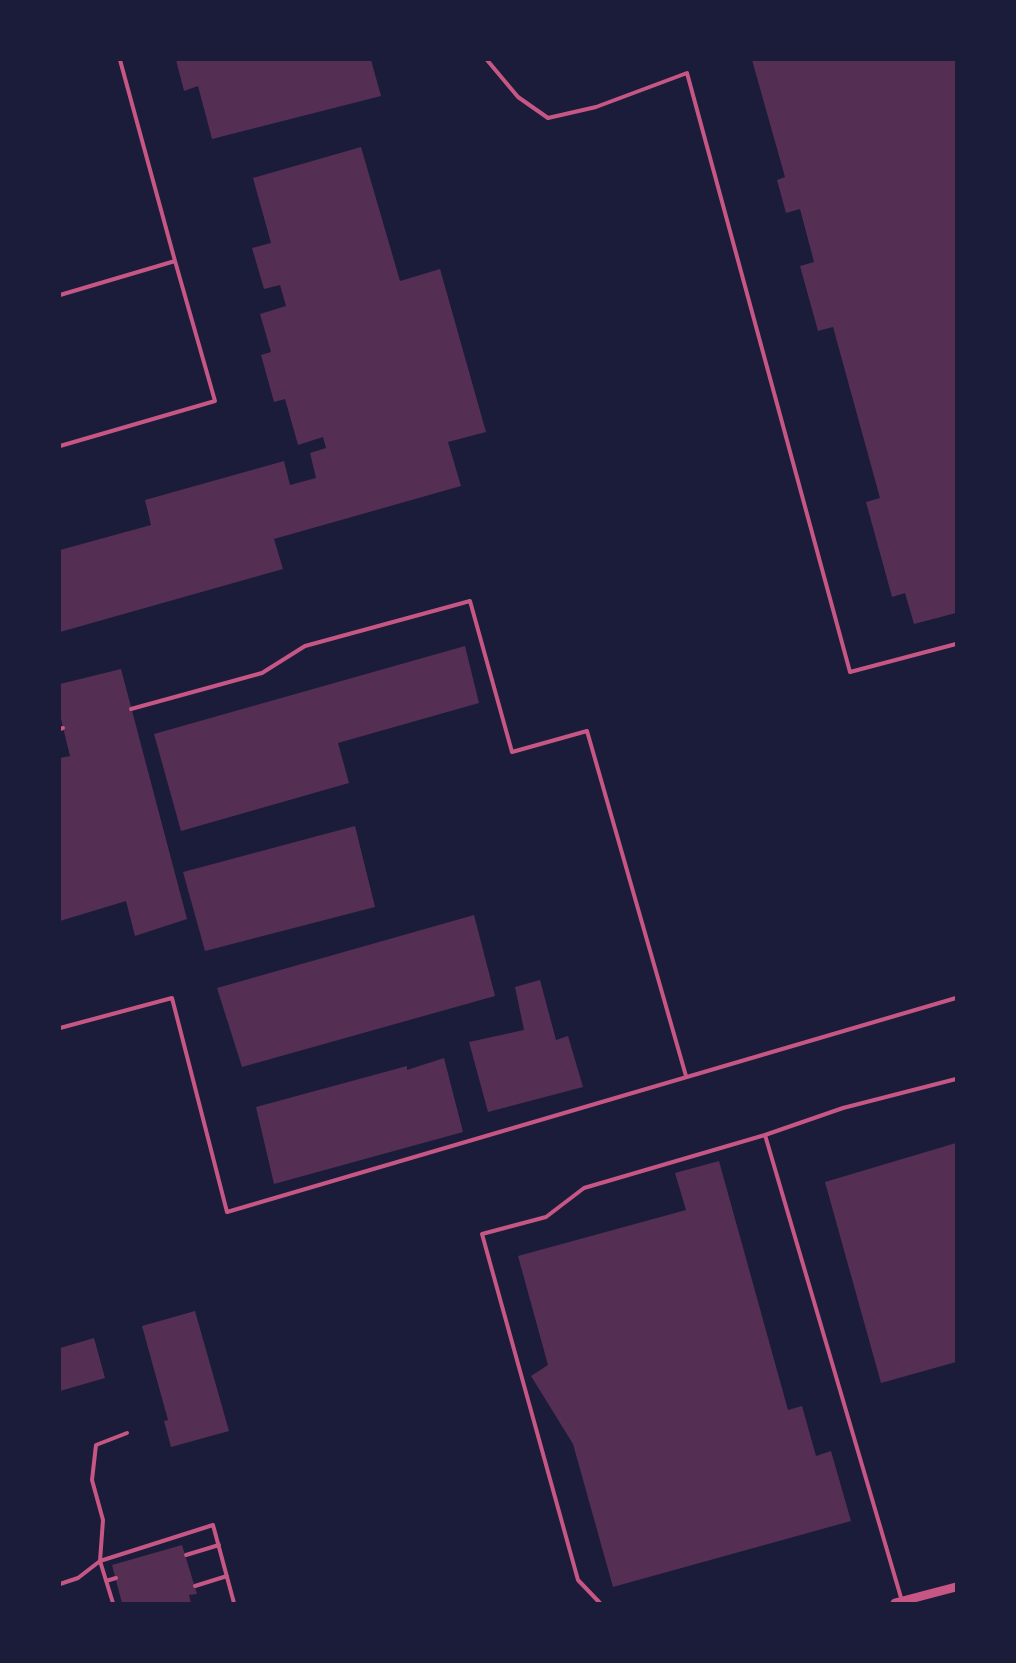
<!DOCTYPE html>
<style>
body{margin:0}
#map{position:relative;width:1016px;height:1663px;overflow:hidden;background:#1b1b3a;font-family:"Work Sans",sans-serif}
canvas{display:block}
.frame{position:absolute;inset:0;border:61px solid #1b1b3a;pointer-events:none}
</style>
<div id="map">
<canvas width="1016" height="1663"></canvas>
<div class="frame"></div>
</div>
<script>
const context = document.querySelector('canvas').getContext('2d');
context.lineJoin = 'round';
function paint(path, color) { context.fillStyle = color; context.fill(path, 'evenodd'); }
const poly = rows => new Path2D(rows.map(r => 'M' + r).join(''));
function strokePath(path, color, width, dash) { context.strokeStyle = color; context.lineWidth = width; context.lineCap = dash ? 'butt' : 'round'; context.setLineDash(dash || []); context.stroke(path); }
paint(poly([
 [176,60,371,60,381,96,212,139,198,86,184,91],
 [752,60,956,60,956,613,914,624,905,593,892,597,866,502,880,498,833,327,818,331,800,266,814,262,800,209,786,213,777,180,785,177],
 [361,147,400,281,440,269,486,432,448,442,461,486,274,539,283,569,60,632,60,550,151,525,145,500,284,461,290,485,316,478,310,453,326,448,323,437,298,445,285,399,274,402,261,355,271,352,260,314,286,306,280,285,264,289,252,248,271,243,253,178],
 [465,646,479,703,338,743,349,783,181,831,154,734],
 [121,669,187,919,135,936,126,901,60,921,60,758,70,756,60,715,60,684],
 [355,826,375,907,205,951,183,872],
 [474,915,495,996,242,1067,217,988],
 [540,980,556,1040,568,1036,583,1087,488,1112,469,1042,524,1030,515,987],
 [444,1058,463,1132,274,1184,256,1107,407,1066,407,1070],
 [956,1143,956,1362,881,1383,825,1182],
 [719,1161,788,1410,802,1406,816,1456,831,1451,851,1521,613,1587,573,1444,531,1376,548,1365,518,1256,686,1210,675,1173],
 [195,1311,229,1431,171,1447,164,1421,168,1420,142,1326],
 [94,1338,105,1378,60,1391,60,1348],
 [182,1545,197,1594,189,1595,191,1603,122,1603,112,1565]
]), '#542f53');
strokePath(poly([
 [120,60,175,261],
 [487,60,518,97,548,118,596,107,687,73,850,672,956,644],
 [60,295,175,261,215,401,60,446],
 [131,709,262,673,305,646,470,601,512,752,587,731,686,1076],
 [60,729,63,728],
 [60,1028,172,998,227,1212,956,998],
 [765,1135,902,1601],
 [186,1555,219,1545],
 [106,1581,116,1578],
 [60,1584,78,1578,100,1561,213,1525,234,1603],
 [195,1586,227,1576],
 [113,1603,100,1561,103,1520,92,1480,96,1445,127,1433],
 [600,1603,578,1580,482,1234,546,1217,584,1188,765,1135,843,1108,956,1079]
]), '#c65784', 4);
strokePath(poly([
 [895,1603,956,1587]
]), '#c65784', 9);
</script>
